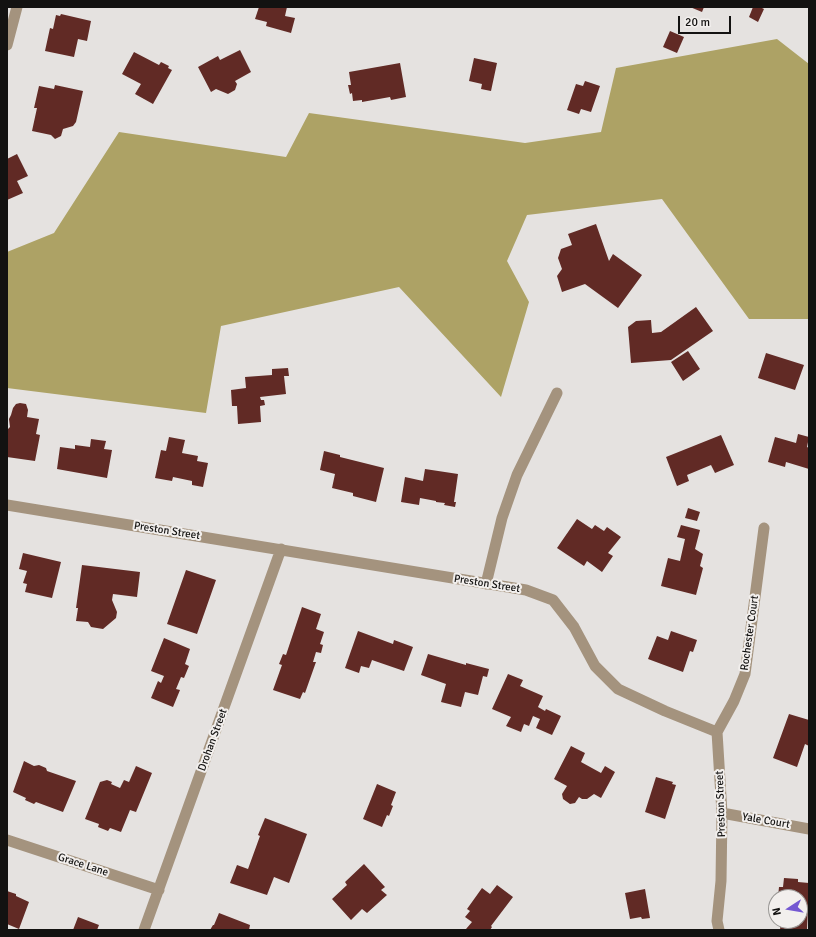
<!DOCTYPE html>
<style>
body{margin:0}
#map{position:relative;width:816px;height:937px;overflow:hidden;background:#e5e2e0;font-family:Signika,sans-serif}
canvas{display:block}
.frame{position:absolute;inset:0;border:8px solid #131211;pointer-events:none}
.north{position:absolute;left:768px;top:889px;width:40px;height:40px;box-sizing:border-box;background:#f2efed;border:1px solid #999795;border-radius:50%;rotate:258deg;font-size:11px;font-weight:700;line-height:16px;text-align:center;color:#131211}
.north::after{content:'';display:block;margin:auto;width:14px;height:18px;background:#7458d2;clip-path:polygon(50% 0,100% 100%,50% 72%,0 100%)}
.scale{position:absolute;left:678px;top:16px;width:53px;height:18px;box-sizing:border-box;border:2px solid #131211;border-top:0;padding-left:5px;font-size:12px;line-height:14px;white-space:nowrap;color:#131211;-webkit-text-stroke:3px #f2efed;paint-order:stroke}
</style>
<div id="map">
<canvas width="816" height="937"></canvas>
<div class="frame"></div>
<div class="north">N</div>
<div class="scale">20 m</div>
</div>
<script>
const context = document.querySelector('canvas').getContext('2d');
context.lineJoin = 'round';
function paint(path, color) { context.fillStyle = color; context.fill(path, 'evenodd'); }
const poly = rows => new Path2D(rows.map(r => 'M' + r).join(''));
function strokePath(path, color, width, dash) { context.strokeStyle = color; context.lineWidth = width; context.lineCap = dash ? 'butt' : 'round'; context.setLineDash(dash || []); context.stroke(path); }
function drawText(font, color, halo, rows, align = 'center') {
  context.font = font + ' Signika,sans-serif'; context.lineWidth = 4; context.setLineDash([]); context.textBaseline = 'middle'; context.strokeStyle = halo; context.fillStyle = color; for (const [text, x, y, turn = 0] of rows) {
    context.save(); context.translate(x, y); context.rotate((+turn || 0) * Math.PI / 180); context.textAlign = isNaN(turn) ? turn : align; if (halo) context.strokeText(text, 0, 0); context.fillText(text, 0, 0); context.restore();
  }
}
paint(poly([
 [777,39,809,64,809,319,749,319,662,199,527,215,507,261,529,302,501,397,399,287,221,326,206,413,7,388,7,252,54,233,119,132,286,157,309,113,525,143,601,132,616,68]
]), '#ada265');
paint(poly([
 [259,7,287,7,285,16,295,18,291,33,266,26,267,22,255,19],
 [690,7,704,7,702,12],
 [753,7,760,7,764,9,758,22,749,17],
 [61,14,91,21,87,41,78,39,74,57,45,51,50,28,53,29,56,15,60,16],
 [670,31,684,37,677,53,663,47],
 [240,50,251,72,235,81,237,84,235,90,228,94,216,89,211,92,198,67,218,56,220,60],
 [134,52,159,65,161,62,169,66,168,68,172,70,153,104,135,94,141,84,122,74],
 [474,58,497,63,491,91,481,89,482,84,469,81],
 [400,63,406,97,391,100,390,97,362,102,362,100,353,101,352,93,350,94,348,85,351,85,349,72],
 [585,81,600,86,591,112,581,109,579,114,567,110,576,84,583,86],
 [55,85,83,91,76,122,73,126,63,129,61,136,55,139,51,135,32,131,37,108,34,108,39,86,54,89],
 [17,154,28,176,17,181,23,193,7,200,7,159],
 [596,224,609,261,613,254,642,275,618,308,585,284,562,292,557,276,562,269,558,258,561,249,572,245,568,234],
 [696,307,713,331,671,360,631,363,628,327,636,321,651,320,652,333,661,332],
 [688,351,700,369,683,381,671,362],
 [766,353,804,365,795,390,758,378],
 [288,368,289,376,284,376,286,394,260,397,261,400,264,400,265,405,260,406,261,422,238,424,237,406,232,406,231,390,246,388,245,377,272,375,272,369],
 [20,403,26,404,28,410,27,417,39,419,36,434,40,435,35,461,7,457,7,430,10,427,9,419,11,415,13,408,16,404],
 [798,434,809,437,807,447,809,448,809,469,786,462,785,467,768,462,775,437,796,443],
 [721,435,734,465,715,473,711,465,687,475,689,481,677,486,666,457],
 [169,437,185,440,182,453,198,456,197,461,208,463,203,487,192,485,192,481,173,477,172,481,155,478,161,450,166,451],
 [91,439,106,441,104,449,112,450,107,478,57,469,60,447,75,449,75,445,90,447],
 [324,451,340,455,340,457,384,468,376,502,353,496,353,493,332,488,335,474,320,470],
 [425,469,458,474,454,502,456,502,455,507,444,505,445,503,436,502,436,501,420,498,419,505,401,502,405,477,423,481],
 [688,508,700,512,697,521,685,518],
 [577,519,592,529,595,525,604,531,607,527,621,537,608,553,613,556,602,572,587,561,584,566,557,548],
 [681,525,700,530,695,549,703,554,700,566,703,568,696,595,661,586,668,558,680,561,685,539,677,537],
 [23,553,61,562,52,598,25,592,27,584,23,583,27,571,19,569],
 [82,565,140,572,137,597,113,594,112,600,117,612,116,618,103,629,91,627,88,622,76,621,78,608,76,608],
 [186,570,216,580,197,634,167,624],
 [302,607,321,614,316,629,324,632,320,644,323,645,321,653,316,652,313,662,316,662,305,693,303,692,300,699,273,690,282,665,279,664,283,654,286,655],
 [358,631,393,644,394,640,413,647,404,671,372,660,369,668,361,666,359,673,345,668],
 [671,631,697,640,693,652,690,651,683,672,648,659,657,636,668,640],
 [164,638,190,649,185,664,189,666,184,678,181,677,176,689,180,690,173,707,151,698,158,681,161,683,164,676,151,671],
 [428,654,466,665,466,663,489,669,487,677,483,676,478,695,465,692,461,707,441,702,446,684,421,675],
 [508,674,523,680,520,686,543,696,538,707,545,711,546,709,561,716,552,735,536,728,540,719,533,716,529,726,524,724,521,732,506,726,511,717,492,709],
 [789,714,809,720,809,746,805,744,797,767,773,758],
 [571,746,585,753,581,762,601,773,605,766,615,772,601,798,594,794,587,799,582,799,579,797,575,803,570,804,563,799,562,794,567,786,554,779],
 [24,761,34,766,39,765,46,768,47,771,76,781,63,812,36,802,34,804,25,800,26,798,13,792],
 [136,766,152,773,136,812,130,810,121,832,110,828,108,831,98,827,99,824,85,819,100,782,107,780,112,782,111,784,120,788,124,780,129,782],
 [656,777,673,782,672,784,676,785,665,819,645,812],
 [377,784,396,792,391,805,393,806,389,816,387,815,382,827,363,819],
 [265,818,307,834,289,883,274,877,267,895,230,883,237,865,248,869,260,836,258,835],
 [364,864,385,887,381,890,387,895,367,913,362,909,351,920,332,899,347,885,345,882],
 [784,878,798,879,798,882,809,883,807,930,780,930,781,921,800,921,800,897,778,897,779,887,783,887],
 [497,885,513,897,491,926,492,927,490,930,467,930,466,929,472,922,465,917,470,911,467,909,482,888,490,894],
 [645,889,650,918,642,919,641,917,630,919,625,893],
 [7,891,16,894,16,896,29,902,19,929,7,924],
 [219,913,250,925,249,930,210,930,213,925,214,925],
 [78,917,99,925,97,930,73,930]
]), '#612a25');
strokePath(poly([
 [7,45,17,7],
 [7,505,526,590,553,600,574,627,595,666,618,689,665,711,717,732,722,813,721,881,717,921,719,930],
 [486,584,502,518,517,475,557,393],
 [717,732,734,701,745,674,764,528],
 [722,813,809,829],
 [7,840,159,890],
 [144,930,281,549]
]), '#a4937e', 11);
drawText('11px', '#131211', '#f2efed', [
 ["Preston Street",167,531,9],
 ["Preston Street",487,584,9],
 ["Rochester Court",750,633,-82],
 ["Drohan Street",213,740,-70],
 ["Preston Street",721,804,-92],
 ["Yale Court",766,821,10],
 ["Grace Lane",83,865,18]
]);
</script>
